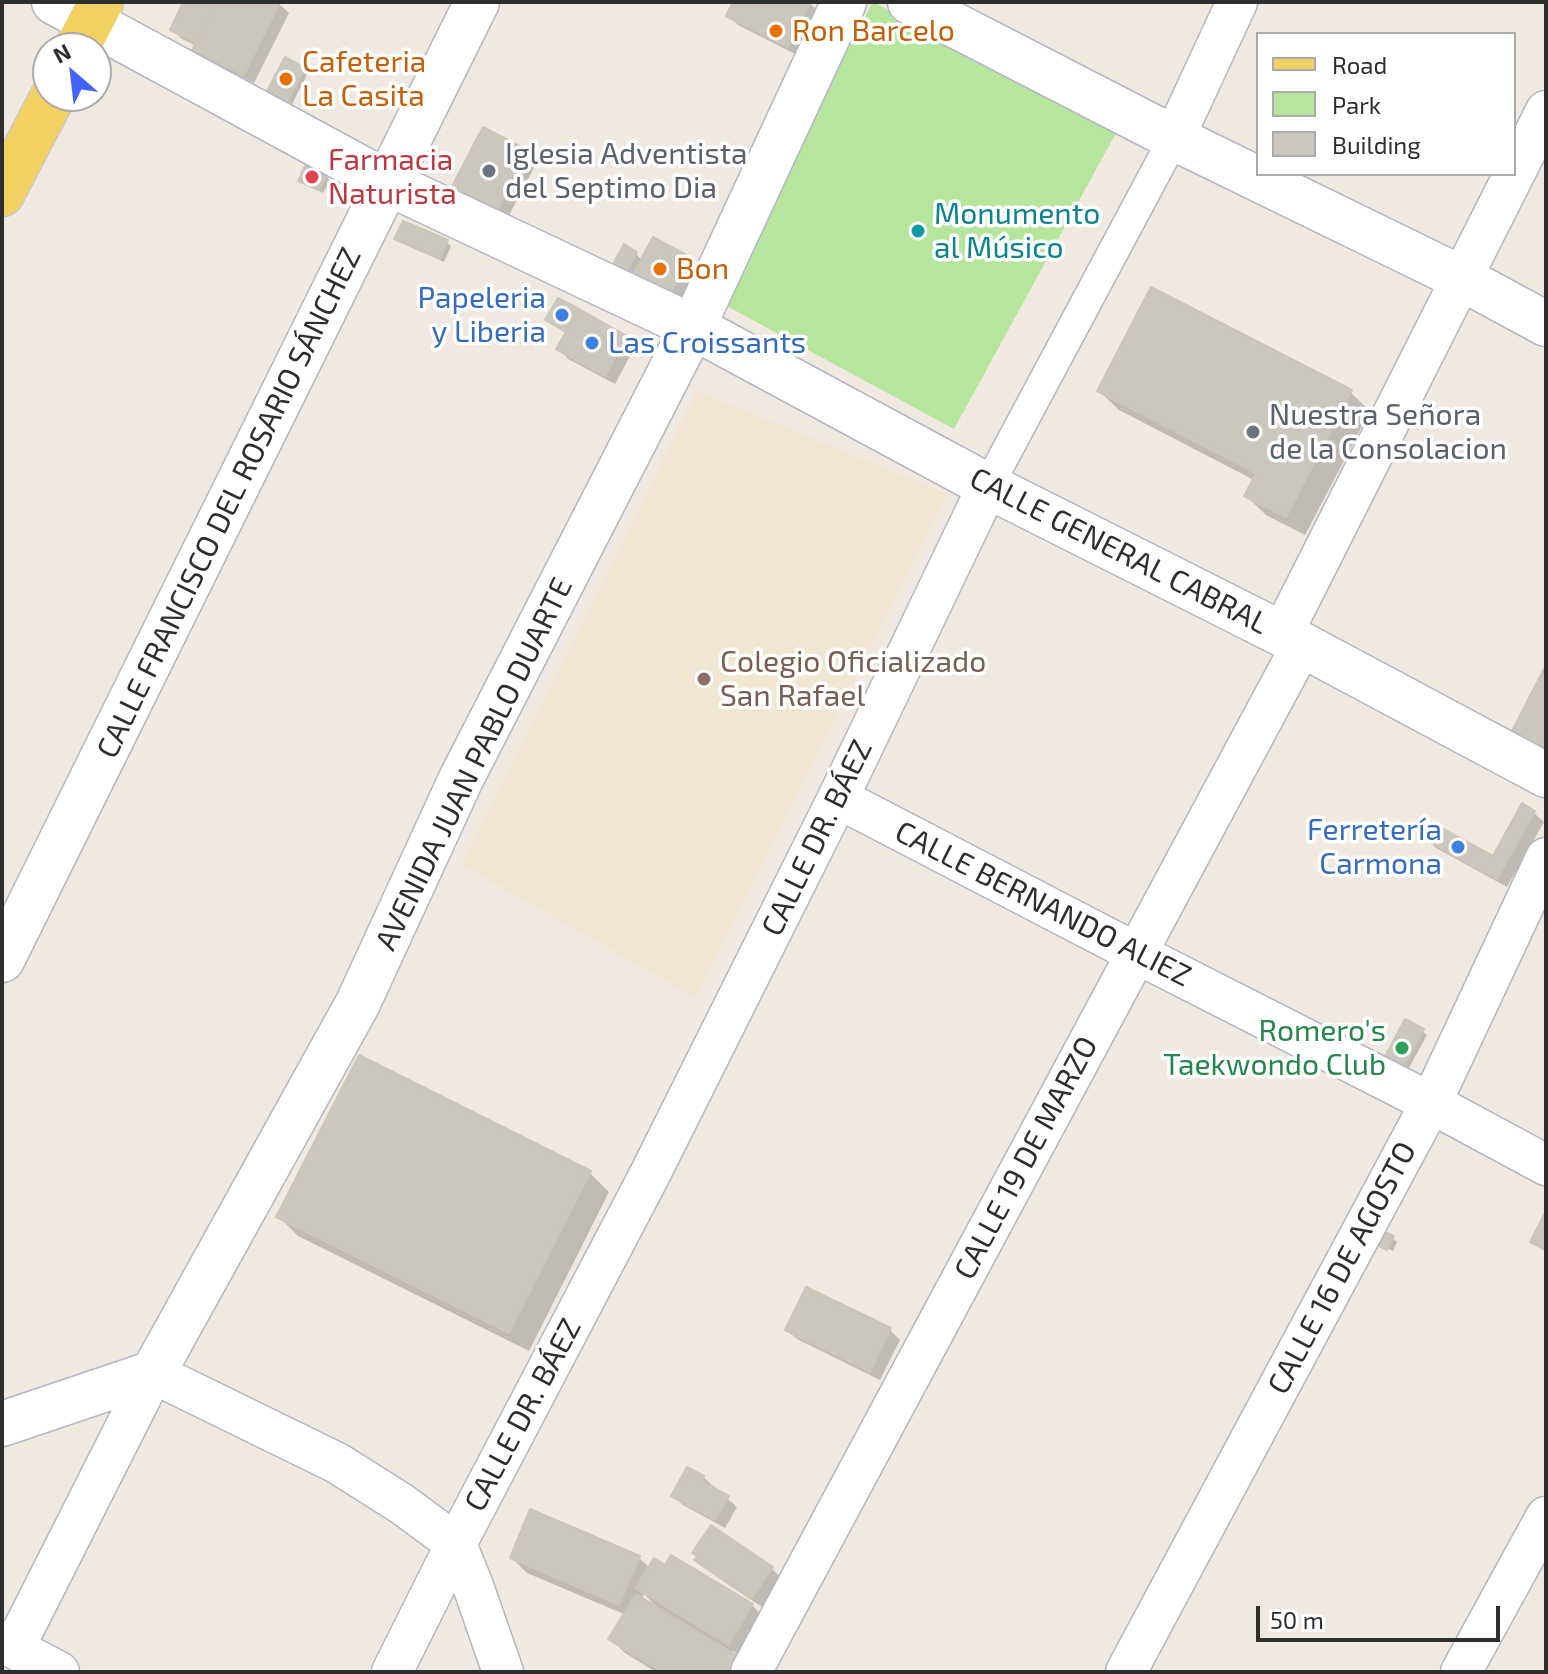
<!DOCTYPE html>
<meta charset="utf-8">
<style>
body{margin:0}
#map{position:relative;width:1548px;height:1674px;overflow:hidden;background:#efe9e1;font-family:"Exo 2",sans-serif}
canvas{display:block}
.frame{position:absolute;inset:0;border:4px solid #2e2e2e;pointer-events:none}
.legend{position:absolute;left:1256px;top:32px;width:260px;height:144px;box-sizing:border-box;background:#fff;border:2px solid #ababab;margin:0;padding:10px 14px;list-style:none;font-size:24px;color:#2e2e2e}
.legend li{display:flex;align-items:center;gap:16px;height:40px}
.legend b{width:40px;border:2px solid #ababab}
.north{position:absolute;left:32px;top:32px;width:80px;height:80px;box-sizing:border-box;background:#fff;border:2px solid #ababab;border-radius:50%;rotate:332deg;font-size:22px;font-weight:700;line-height:32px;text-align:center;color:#2e2e2e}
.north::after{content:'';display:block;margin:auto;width:28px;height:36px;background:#4264fb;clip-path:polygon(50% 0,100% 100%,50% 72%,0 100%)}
.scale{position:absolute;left:1256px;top:1606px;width:244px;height:36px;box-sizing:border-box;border:4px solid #2e2e2e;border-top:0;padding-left:10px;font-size:24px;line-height:28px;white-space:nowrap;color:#2e2e2e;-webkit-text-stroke:6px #fff;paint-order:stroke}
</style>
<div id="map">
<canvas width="1548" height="1674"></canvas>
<div class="frame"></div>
<ul class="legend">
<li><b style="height:10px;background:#f2d163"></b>Road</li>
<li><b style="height:22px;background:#b6e59e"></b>Park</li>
<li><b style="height:22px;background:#cbc7bf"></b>Building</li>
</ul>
<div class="north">N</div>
<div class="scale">50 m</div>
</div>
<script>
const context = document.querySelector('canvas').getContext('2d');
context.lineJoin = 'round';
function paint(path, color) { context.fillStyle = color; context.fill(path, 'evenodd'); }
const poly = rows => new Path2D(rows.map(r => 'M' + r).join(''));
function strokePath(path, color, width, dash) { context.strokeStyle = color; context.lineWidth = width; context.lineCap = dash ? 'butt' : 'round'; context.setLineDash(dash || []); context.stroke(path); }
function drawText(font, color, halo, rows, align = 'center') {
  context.font = font + ' "Exo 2",sans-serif'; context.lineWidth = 7; context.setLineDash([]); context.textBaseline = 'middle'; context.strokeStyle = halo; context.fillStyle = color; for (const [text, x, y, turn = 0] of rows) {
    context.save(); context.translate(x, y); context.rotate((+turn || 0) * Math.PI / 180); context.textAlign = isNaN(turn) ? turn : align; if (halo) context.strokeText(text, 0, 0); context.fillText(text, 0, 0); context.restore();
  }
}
paint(poly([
 [697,391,947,494,696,998,461,864]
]), '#f0e6d1');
paint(poly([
 [873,2,1116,133,954,429,712,298]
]), '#b6e59e');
paint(poly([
 [186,2,277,2,289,13,254,83,204,59,195,49,197,46,182,39,172,29],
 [735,2,808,2,819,12,797,55,738,25,728,15],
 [304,69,308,73,292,104,269,91],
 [528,152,537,162,505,223,461,201],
 [326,176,330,180,323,193,305,184,300,180],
 [397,238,446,242,451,246,444,262,401,242],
 [636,254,643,261,689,259,698,268,676,309,618,271],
 [548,320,626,337,635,347,615,384,568,359,559,349,568,334],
 [1099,391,1350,392,1370,411,1305,535,1266,515,1246,496,1254,480,1119,410],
 [1523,806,1534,813,1544,822,1507,887,1436,848,1426,838,1493,859],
 [1422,1031,1427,1035,1403,1079,1387,1070],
 [590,1173,609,1192,529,1351,298,1236,279,1217],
 [1392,1238,1397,1242,1393,1251,1375,1242],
 [807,1290,890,1330,900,1340,880,1380,797,1339,787,1330],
 [703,1477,737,1507,725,1528,683,1505,673,1496],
 [712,1528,772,1569,782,1578,762,1607,706,1569,697,1559],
 [512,1558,639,1558,650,1568,752,1605,766,1620,744,1658,733,1651,732,1652,751,1672,656,1672,625,1653,611,1639,626,1615,527,1573],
 [644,1594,657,1607,642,1600]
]), '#0003');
const building = poly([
 [183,2,217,2,197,43,170,30,183,2],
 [217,2,280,2,244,75,192,50,217,2],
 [733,2,810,2,788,47,726,16,733,2],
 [285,57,305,68,287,102,267,91,285,57],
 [483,127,529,151,495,215,449,192,483,127],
 [306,164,327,174,319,190,298,181,306,164],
 [403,221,448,240,440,259,394,239,403,221],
 [653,237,690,257,666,301,629,281,653,237],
 [624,244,637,252,625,275,611,268,624,244],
 [1151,287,1352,390,1286,517,1244,496,1256,473,1097,391,1151,287],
 [558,298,579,309,566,332,545,320,558,298],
 [579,309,627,336,605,376,556,349,579,309],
 [1546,665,1546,753,1510,735,1546,665],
 [1522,803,1535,811,1497,879,1424,839,1432,823,1493,856,1522,803],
 [1405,1019,1424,1029,1398,1076,1380,1066,1405,1019],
 [359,1055,591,1171,509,1333,276,1217,359,1055],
 [1546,1211,1546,1250,1530,1242,1546,1211],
 [1377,1228,1394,1236,1387,1250,1371,1242,1377,1228],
 [806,1287,891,1328,870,1372,785,1330,806,1287],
 [687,1467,704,1476,702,1481,729,1496,715,1520,671,1496,687,1467],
 [530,1509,640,1556,619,1605,510,1558,530,1509],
 [711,1525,773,1567,751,1599,694,1560,697,1556,692,1553,711,1525],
 [671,1555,753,1604,728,1645,635,1588,654,1558,665,1565,671,1555],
 [636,1594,738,1656,728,1672,662,1672,608,1639,636,1594]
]);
paint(building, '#cbc7bf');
strokePath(building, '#cbc5ba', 2);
const pedestrian = poly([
 [988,486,1174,138]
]);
const minor = poly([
 [1174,138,1237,2],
 [1282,634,1546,111],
 [838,798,1136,953,1431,1103,1546,1165],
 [2,1642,59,1672],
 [14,1648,153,1373,337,1463,402,1504,456,1544,473,1586,503,1672],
 [392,1672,456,1544,649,1176,838,798,988,486],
 [751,1672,1302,645],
 [1126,1672,1431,1103,1546,858],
 [1461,1672,1546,1517]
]);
const tertiary = poly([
 [54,2,388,183,693,327,988,486,1282,634,1546,775],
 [2,960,477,2],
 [2,1424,153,1373,358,1003,461,779,693,327,844,2]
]);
const secondary = poly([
 [910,2,1174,138,1461,278,1546,324]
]);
const primary = poly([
 [77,48,101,2],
 [2,194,53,96]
]);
strokePath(pedestrian, '#b4b7c1', 33);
strokePath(minor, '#b4b7c1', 43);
strokePath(tertiary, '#b4b7c1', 47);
strokePath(secondary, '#b4b7c1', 47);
strokePath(primary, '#c9c9c9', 47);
strokePath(pedestrian, '#fff', 30);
strokePath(minor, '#fff', 40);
strokePath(tertiary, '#fff', 44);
strokePath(secondary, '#fff', 44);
strokePath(primary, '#f2d163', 44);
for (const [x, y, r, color] of [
 [776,31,8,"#e8710a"],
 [286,79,8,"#e8710a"],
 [489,171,8,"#6b7280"],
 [312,177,8,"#e0444e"],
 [918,231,8,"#0f9aa8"],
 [660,269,8,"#e8710a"],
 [562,315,8,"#3f7fe0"],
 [592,343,8,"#3f7fe0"],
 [1253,432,8,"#6b7280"],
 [704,679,8,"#8d6e63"],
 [1458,847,8,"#3f7fe0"],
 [1402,1048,8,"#2e9e5b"]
]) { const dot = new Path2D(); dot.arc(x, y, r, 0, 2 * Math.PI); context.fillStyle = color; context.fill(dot); strokePath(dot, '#fff', 3); }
drawText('30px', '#c56008', '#fff', [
 ["Ron Barcelo",792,31],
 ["Cafeteria",302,62],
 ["La Casita",302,96],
 ["Bon",676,269]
], 'left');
drawText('30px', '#5b616d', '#fff', [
 ["Iglesia Adventista",505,154],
 ["del Septimo Dia",505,188],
 ["Nuestra Señora",1269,415],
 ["de la Consolacion",1269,449]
], 'left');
drawText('30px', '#be3a42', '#fff', [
 ["Farmacia",328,160],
 ["Naturista",328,194]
], 'left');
drawText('30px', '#0d838f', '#fff', [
 ["Monumento",934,214],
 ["al Músico",934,248]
], 'left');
drawText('30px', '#366cbe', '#fff', [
 ["Papeleria",546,298],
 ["y Liberia",546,332],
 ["Las Croissants",608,343,"left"],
 ["Ferretería",1442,830],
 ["Carmona",1442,864]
], 'right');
drawText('30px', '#2e2e2e', '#fff', [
 ["CALLE FRANCISCO DEL ROSARIO SÁNCHEZ",229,503,-64],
 ["CALLE GENERAL CABRAL",1119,551,27],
 ["AVENIDA JUAN PABLO DUARTE",474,764,-64],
 ["CALLE DR. BÁEZ",817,838,-64],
 ["CALLE BERNANDO ALIEZ",1043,904,27],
 ["CALLE 19 DE MARZO",1026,1158,-62],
 ["CALLE 16 DE AGOSTO",1342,1268,-62],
 ["CALLE DR. BÁEZ",523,1415,-62]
]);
drawText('30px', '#785e54', '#fff', [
 ["Colegio Oficializado",720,662],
 ["San Rafael",720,696]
], 'left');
drawText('30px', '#27864d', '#fff', [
 ["Romero's",1386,1031],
 ["Taekwondo Club",1386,1065]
], 'right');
</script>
